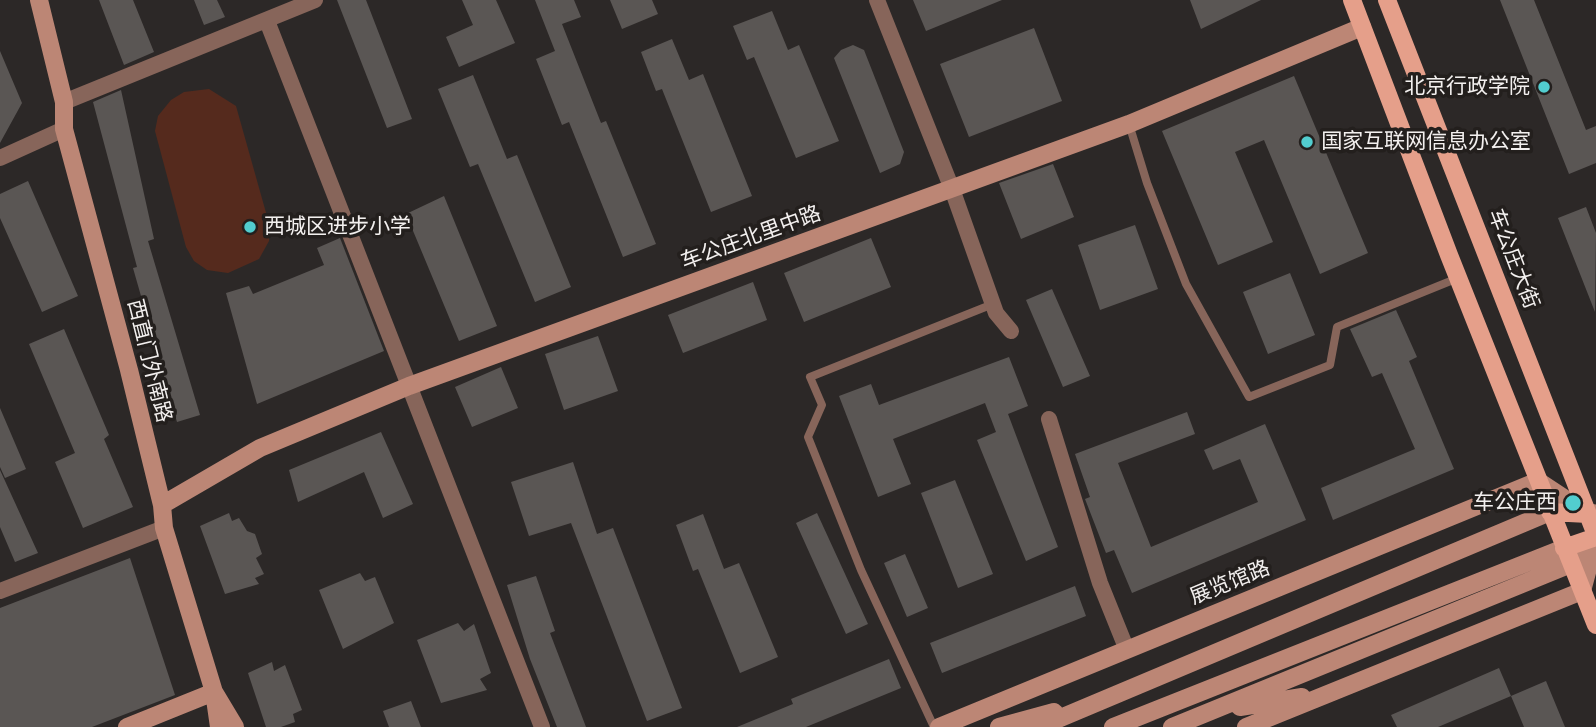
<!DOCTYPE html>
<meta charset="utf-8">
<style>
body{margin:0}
canvas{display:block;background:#2c2827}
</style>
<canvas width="1596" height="727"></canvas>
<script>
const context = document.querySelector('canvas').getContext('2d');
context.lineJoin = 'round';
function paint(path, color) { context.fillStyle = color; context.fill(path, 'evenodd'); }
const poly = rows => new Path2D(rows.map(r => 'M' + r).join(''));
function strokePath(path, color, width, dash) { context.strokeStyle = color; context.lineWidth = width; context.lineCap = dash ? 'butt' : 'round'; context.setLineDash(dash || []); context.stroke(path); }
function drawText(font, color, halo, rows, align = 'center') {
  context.font = font + ' "Noto Sans","Noto Sans SC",sans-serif'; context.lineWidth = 7; context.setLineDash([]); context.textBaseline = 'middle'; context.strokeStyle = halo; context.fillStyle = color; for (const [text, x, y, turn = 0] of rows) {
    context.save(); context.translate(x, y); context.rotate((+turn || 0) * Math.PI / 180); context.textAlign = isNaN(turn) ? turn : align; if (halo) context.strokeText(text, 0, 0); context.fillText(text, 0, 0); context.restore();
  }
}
paint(poly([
 [209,89,236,106,270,227,269,241,259,259,228,273,207,270,194,261,186,247,155,131,158,116,171,100,184,92]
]), '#552a1d');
paint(poly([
 [99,0,133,0,154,52,124,65],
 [194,0,217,0,225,17,204,25],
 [337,0,366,0,412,119,387,128],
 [462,0,496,0,515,43,459,67,446,37,473,25],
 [535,0,574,0,581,17,562,24,601,123,606,121,656,244,623,257,569,122,562,125,536,59,555,51],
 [610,0,652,0,658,14,622,29],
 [913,0,1002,0,926,31],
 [1190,0,1261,0,1201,29],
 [1500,0,1534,0,1586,130,1596,126,1596,163,1569,174],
 [772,11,788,50,799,45,839,141,796,158,754,57,747,60,733,26],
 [1034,28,1062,101,969,137,940,64],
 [672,39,689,80,703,74,752,196,711,212,662,89,656,91,641,52],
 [853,45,864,50,904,152,900,164,880,173,834,58,841,50],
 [0,51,22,103,0,143],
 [473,75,507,159,517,155,571,287,535,302,478,164,470,167,438,89],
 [1294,76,1368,253,1320,274,1264,140,1235,152,1273,242,1218,265,1162,131],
 [121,90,154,239,148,241,200,415,177,422,133,268,137,267,93,102],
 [1053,164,1074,217,1021,239,999,183],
 [28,181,78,296,42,312,0,218,0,194],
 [444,196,497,326,459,341,406,214],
 [1586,207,1596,233,1595,312,1558,218],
 [1135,225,1158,289,1100,310,1078,245],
 [340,238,384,351,257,404,226,293,249,286,253,294,324,265,317,248],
 [871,238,891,287,804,322,784,273],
 [1290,273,1315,335,1268,354,1243,292],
 [753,282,767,320,683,353,668,315],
 [1052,289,1090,376,1063,387,1026,300],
 [1396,310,1417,357,1409,361,1454,469,1333,520,1321,488,1415,449,1382,373,1372,377,1350,329],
 [64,329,109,435,104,439,133,507,83,528,55,462,75,453,29,344],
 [598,336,618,391,564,410,545,354],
 [1009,357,1028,406,1008,414,1058,547,1026,561,977,440,996,432,985,403,893,439,911,484,878,497,839,396,871,384,879,405],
 [501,367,518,408,472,427,455,387],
 [0,408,26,469,5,478,0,467],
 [1187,412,1195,434,1118,463,1151,547,1258,502,1240,459,1213,470,1204,450,1265,424,1306,520,1132,593,1114,550,1106,553,1085,499,1090,497,1075,454],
 [381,432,413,504,383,518,364,472,298,502,289,470],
 [573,462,597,534,613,528,682,708,647,721,571,523,529,536,511,482],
 [0,470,38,553,15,562,0,527],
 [955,480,993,574,958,588,921,493],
 [229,513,232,521,239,518,247,531,255,534,262,554,256,558,264,574,255,578,259,584,225,594,200,526],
 [817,513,868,624,846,634,796,523],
 [703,514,724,569,739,563,778,657,740,673,698,569,693,571,676,525],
 [905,554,928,608,907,617,884,563],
 [130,558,175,695,92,727,0,727,0,608],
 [360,573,365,581,375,577,394,623,343,649,319,590],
 [536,576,555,631,550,633,586,727,557,727,530,659,507,585],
 [1075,586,1086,616,942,673,930,643],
 [458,623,464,631,474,624,491,673,480,679,487,690,441,703,417,640],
 [889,659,901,688,806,727,737,727,793,704,791,699],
 [272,662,274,671,285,665,302,710,293,714,295,722,281,727,266,727,248,673],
 [1499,668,1511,696,1438,727,1397,727,1391,715],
 [1546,681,1565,727,1524,727,1511,696],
 [411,701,421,727,389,727,383,711]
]), '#5a5654');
strokePath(poly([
 [1129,124,1147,183,1186,284,1249,397,1330,365,1337,327,1458,278],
 [934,727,861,570,808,437,822,405,810,377,993,304]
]), '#87655a', 8);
strokePath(poly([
 [877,0,952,189,996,313,1011,331],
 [267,21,542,727],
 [64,102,315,0],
 [0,158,64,129],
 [1049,419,1100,583,1127,650],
 [0,591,164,528]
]), '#87655a', 16);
strokePath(poly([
 [39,0,64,102,64,129,129,370,162,505,164,528,214,692,235,727],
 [162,505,260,448,409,386,1129,124,1362,27],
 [215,699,219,727],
 [1240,707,1302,697],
 [127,727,214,692],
 [939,727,1538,481,1588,514,1593,513],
 [999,727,1054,712],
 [1039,727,1550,512],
 [1113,727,1564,548],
 [1172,727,1571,564,1596,537],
 [1246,727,1582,591,1596,539]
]), '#bc8675', 18);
strokePath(poly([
 [1352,0,1449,255,1596,625],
 [1387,0,1596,535],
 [1550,512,1588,514],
 [1564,548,1596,537]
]), '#e59f8a', 18);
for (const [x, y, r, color] of [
 [1544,87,7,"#52cdcf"],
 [1307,142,7,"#52cdcf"],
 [250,227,7,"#52cdcf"],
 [1573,503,9,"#52cdcf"]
]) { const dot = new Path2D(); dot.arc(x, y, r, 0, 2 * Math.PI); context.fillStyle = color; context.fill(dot); strokePath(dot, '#231f1d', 2.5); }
drawText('21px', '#f3f0ef', '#231f1d', [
 ["北京行政学院",1530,87],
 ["国家互联网信息办公室",1321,142,"left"],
 ["西城区进步小学",264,227,"left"],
 ["车公庄西",1557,503]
], 'right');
drawText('21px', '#f3f0ef', '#231f1d', [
 ["车公庄北里中路",751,238,-20],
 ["车公庄大街",1513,259,69],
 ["西直门外南路",149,361,76],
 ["展览馆路",1230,583,-22]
]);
</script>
